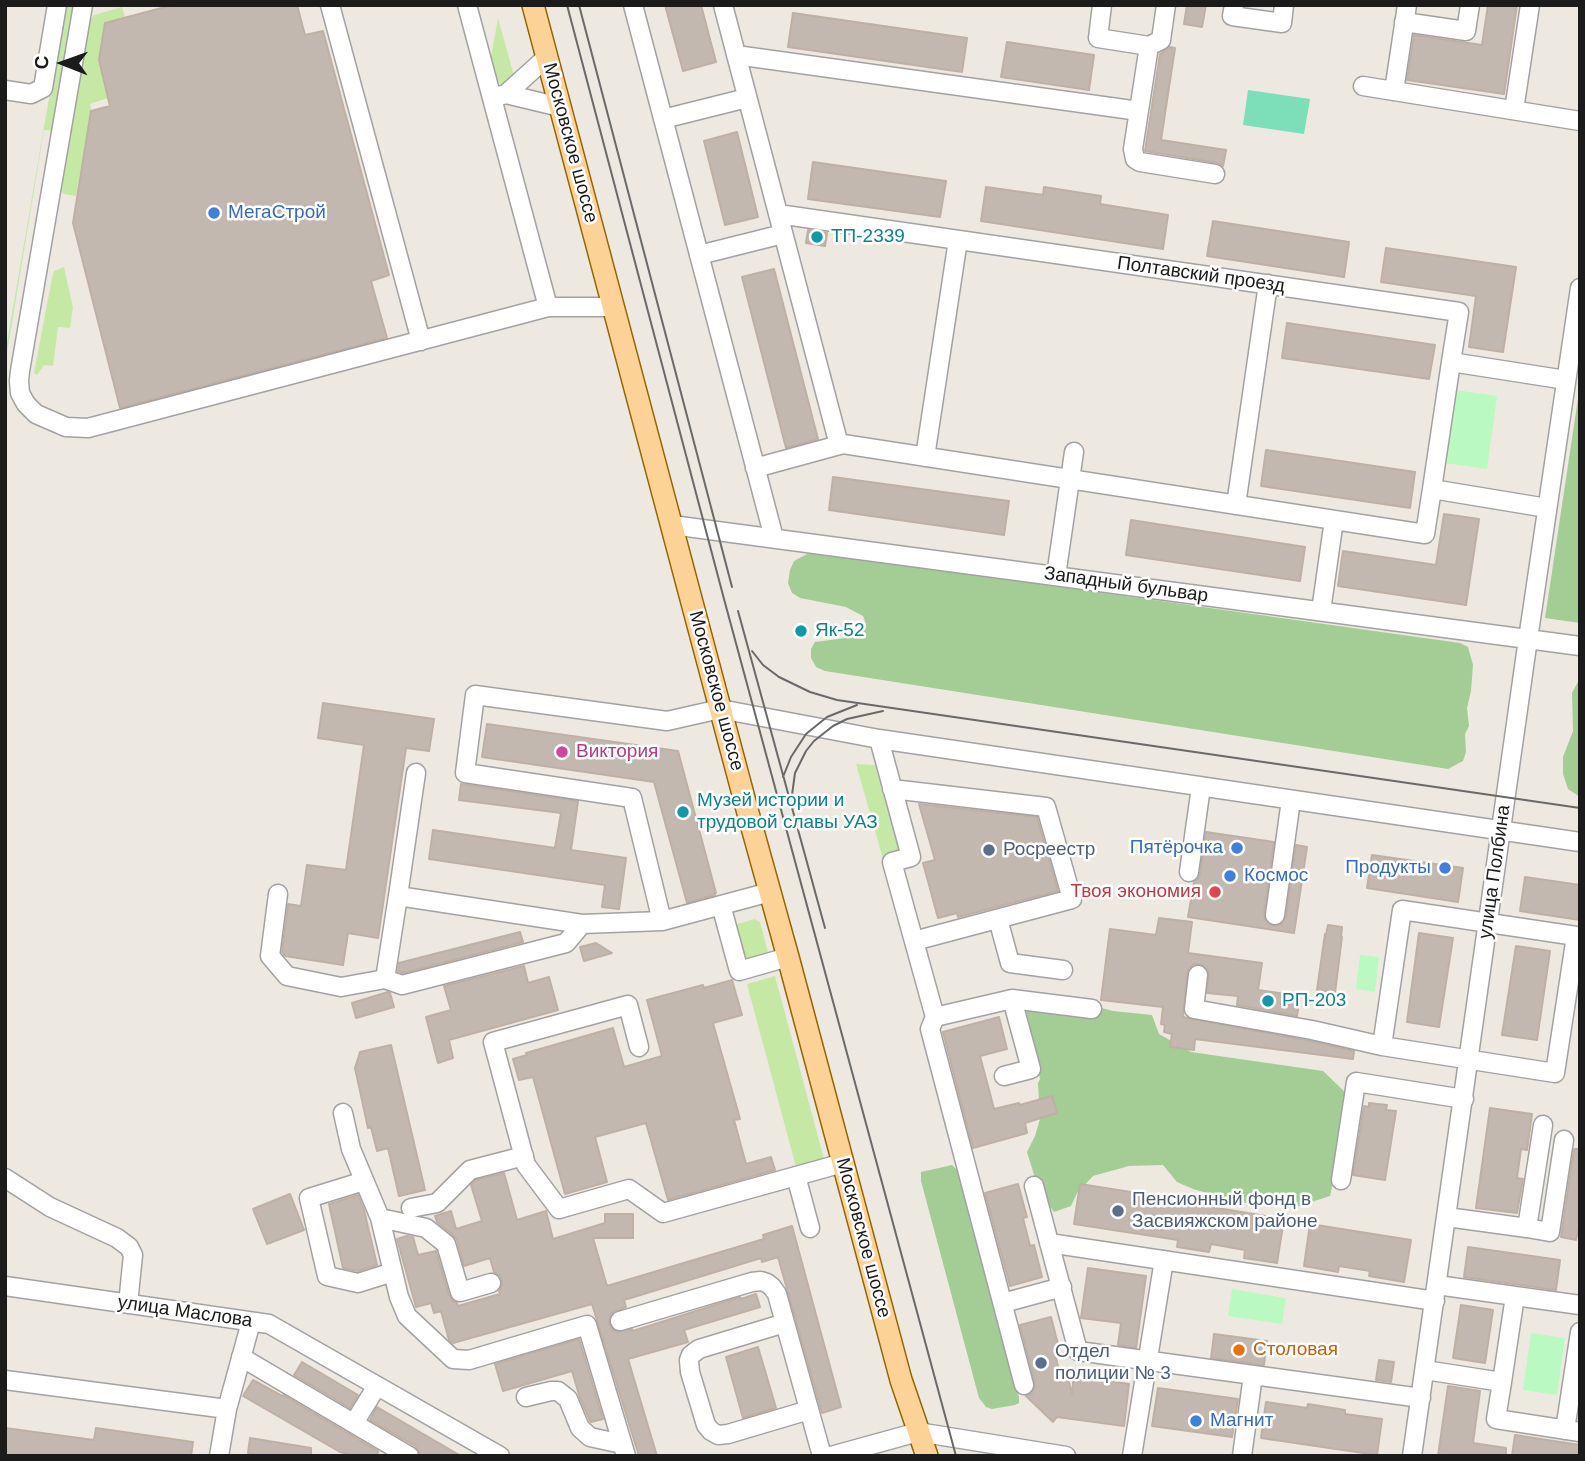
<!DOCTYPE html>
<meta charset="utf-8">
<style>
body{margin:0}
#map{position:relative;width:1585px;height:1461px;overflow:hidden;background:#ede9e0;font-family:Helvetica,sans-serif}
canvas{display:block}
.frame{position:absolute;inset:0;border:7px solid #1b1b1b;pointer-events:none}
.north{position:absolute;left:28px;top:28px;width:70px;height:70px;-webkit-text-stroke:5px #fff;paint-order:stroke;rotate:271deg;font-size:19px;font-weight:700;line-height:28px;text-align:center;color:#1b1b1b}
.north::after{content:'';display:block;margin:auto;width:24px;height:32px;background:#1b1b1b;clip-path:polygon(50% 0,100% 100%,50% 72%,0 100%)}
</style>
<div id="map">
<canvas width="1585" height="1461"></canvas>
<div class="frame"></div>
<div class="north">С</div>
</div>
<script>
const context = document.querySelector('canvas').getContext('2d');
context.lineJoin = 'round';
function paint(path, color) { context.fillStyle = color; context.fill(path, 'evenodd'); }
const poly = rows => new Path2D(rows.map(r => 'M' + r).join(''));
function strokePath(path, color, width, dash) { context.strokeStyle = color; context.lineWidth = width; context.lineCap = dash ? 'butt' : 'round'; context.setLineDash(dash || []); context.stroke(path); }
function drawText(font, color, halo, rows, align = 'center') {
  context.font = font + ' Helvetica,sans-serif'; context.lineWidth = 5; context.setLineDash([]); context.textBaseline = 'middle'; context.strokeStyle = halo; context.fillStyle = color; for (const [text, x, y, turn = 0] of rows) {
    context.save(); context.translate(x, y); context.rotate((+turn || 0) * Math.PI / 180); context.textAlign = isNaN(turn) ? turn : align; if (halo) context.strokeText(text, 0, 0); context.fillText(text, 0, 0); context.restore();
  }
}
paint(poly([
 [65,5,76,5,54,131,44,130,5,365,5,354],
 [122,7,125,17,105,22,99,60,108,98,90,104,91,110,76,196,64,194,61,191,89,22,94,15],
 [498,18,514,76,502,85,497,80,491,57],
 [64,267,73,308,70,328,58,327,53,366,44,365,37,375,34,373,52,278,54,271],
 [856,764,875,765,900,854,883,859],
 [755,919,760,922,769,956,742,964,731,926],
 [775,976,824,1159,796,1167,747,984]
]), '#c5e9a5');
paint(poly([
 [1580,385,1580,623,1545,618],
 [811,552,1460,643,1468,647,1473,665,1471,691,1467,708,1469,726,1465,734,1466,752,1463,761,1448,769,825,671,816,667,811,658,811,649,815,642,853,637,866,624,863,616,846,607,800,598,792,593,788,583,790,570,794,561],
 [1580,678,1580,797,1568,789,1563,774,1563,757,1573,731,1572,693],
 [1086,1004,1113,1011,1152,1015,1159,1034,1191,1052,1323,1071,1347,1094,1340,1152,1330,1196,1293,1208,1239,1202,1193,1189,1177,1182,1163,1165,1129,1166,1093,1176,1077,1193,1071,1206,1054,1212,1039,1191,1027,1152,1035,1136,1040,1119,1038,1083,1040,1079,1026,1010,1027,1006],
 [952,1165,958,1171,1019,1397,1019,1403,1015,1405,992,1409,986,1407,979,1398,921,1181,921,1172]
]), '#a4cd95');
paint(poly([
 [1455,390,1497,396,1487,469,1445,463],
 [1360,955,1379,957,1375,992,1356,989],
 [1232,1289,1286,1298,1282,1324,1228,1316],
 [1531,1333,1565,1338,1557,1395,1523,1390]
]), '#bbf9c2');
paint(poly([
 [1248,90,1310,99,1304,134,1243,125]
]), '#7ddeba');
const building = poly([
 [173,5,297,5,305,35,323,31,389,275,371,281,387,338,120,408,73,223,91,111,110,106,99,60,105,23,173,5],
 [665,5,701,5,716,62,683,71,665,5],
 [1187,5,1206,5,1202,27,1184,24,1187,5],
 [1488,5,1517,5,1504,94,1407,80,1414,35,1482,45,1488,5],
 [793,13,967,38,962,72,788,47,793,13],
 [1007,42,1094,55,1089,90,1001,77,1007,42],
 [1170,47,1175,48,1161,140,1226,150,1223,166,1217,163,1145,151,1160,54,1170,47],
 [737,132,758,217,725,225,704,141,737,132],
 [813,162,946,181,940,217,808,199,813,162],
 [986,187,1043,195,1044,187,1101,196,1100,204,1168,215,1163,249,981,221,986,187],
 [1213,221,1349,242,1344,277,1207,256,1213,221],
 [808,230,827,233,825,246,806,243,808,230],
 [1386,248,1516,267,1503,352,1469,347,1476,296,1381,282,1386,248],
 [774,269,818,439,786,448,742,277,774,269],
 [1287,323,1435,345,1429,379,1282,358,1287,323],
 [1266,450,1415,472,1410,508,1261,486,1266,450],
 [833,477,1009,501,1004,535,829,510,833,477],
 [1444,514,1479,519,1466,605,1338,586,1343,551,1436,565,1444,514],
 [1131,520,1305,547,1300,581,1126,555,1131,520],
 [323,703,434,719,429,751,406,748,378,938,348,933,343,965,285,956,282,952,288,904,301,906,307,865,346,870,364,745,318,738,323,703],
 [487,724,678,751,716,893,714,893,715,895,687,903,654,782,482,757,487,724],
 [461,784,578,801,571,850,626,858,619,909,602,907,605,885,429,859,433,830,555,848,561,813,459,800,461,784],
 [919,804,1037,817,1058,891,958,917,957,913,938,918,923,863,935,860,919,804],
 [1206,832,1274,842,1264,913,1265,920,1273,926,1280,925,1286,917,1296,845,1307,847,1294,933,1188,917,1194,882,1198,878,1200,874,1206,832],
 [1372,855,1463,868,1458,902,1367,888,1372,855],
 [1525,877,1580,885,1580,920,1520,911,1525,877],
 [1159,918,1192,922,1188,953,1262,963,1258,990,1300,996,1297,1016,1237,1005,1238,996,1207,993,1209,976,1208,970,1200,964,1194,964,1189,968,1187,974,1183,1017,1310,1041,1354,1051,1353,1059,1195,1039,1194,1050,1170,1047,1172,1034,1164,1032,1165,1025,1161,1024,1163,1007,1101,1000,1110,929,1156,935,1159,918],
 [1328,925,1342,927,1341,937,1342,937,1335,993,1317,990,1325,934,1326,935,1328,925],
 [520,932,523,942,403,973,398,971,399,963,520,932],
 [1419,933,1453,938,1439,1027,1407,1022,1419,933],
 [596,943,612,953,584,961,580,947,596,943],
 [1516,946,1550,951,1537,1040,1502,1035,1516,946],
 [524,966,528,983,549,977,558,1010,449,1040,453,1058,438,1063,426,1017,451,1010,444,986,524,966],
 [732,980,742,1015,713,1023,740,1119,734,1120,746,1164,771,1157,775,1170,668,1200,646,1123,595,1137,607,1182,565,1194,533,1077,519,1080,513,1059,527,1055,526,1053,613,1028,624,1067,662,1056,647,1000,703,985,704,988,732,980],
 [388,992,390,993,394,1007,356,1018,352,1003,388,992],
 [999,1017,1007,1049,980,1056,994,1109,1019,1103,1020,1105,1052,1096,1057,1113,1025,1123,1027,1133,973,1148,943,1032,999,1017],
 [391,1045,425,1190,399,1196,388,1148,377,1151,371,1127,368,1128,355,1068,360,1052,391,1045],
 [1369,1103,1387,1105,1386,1110,1396,1111,1385,1180,1353,1175,1364,1106,1369,1107,1369,1103],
 [1490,1108,1532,1114,1527,1150,1521,1149,1517,1178,1523,1179,1517,1213,1476,1208,1490,1108],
 [1574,1149,1580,1149,1580,1222,1576,1240,1561,1237,1574,1149],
 [504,1173,517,1220,546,1211,553,1239,605,1223,605,1214,633,1214,633,1238,593,1238,607,1286,764,1239,763,1235,792,1226,841,1407,822,1413,778,1257,762,1262,761,1258,624,1300,626,1307,611,1314,609,1324,613,1330,618,1332,632,1329,633,1331,740,1297,741,1299,756,1294,760,1307,684,1330,688,1342,628,1359,657,1456,639,1456,592,1304,453,1343,449,1340,441,1311,434,1313,431,1303,416,1307,397,1239,407,1236,413,1237,418,1255,436,1251,449,1295,453,1301,457,1303,458,1306,500,1294,499,1291,502,1286,502,1281,499,1275,494,1272,490,1258,464,1266,457,1240,453,1235,437,1222,435,1216,451,1211,456,1229,482,1221,471,1185,476,1180,504,1173],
 [1018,1184,1027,1217,1023,1218,1030,1246,1034,1245,1042,1277,1010,1286,985,1193,1018,1184],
 [1080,1184,1181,1200,1181,1202,1284,1219,1277,1263,1244,1258,1245,1250,1211,1244,1209,1252,1177,1247,1178,1240,1074,1224,1080,1184],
 [290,1194,304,1230,267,1244,253,1209,290,1194],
 [358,1195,364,1210,377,1265,358,1271,343,1268,329,1204,358,1195],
 [1310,1224,1411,1240,1404,1282,1369,1276,1370,1271,1339,1266,1338,1272,1304,1266,1310,1224],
 [1468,1247,1560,1260,1556,1290,1464,1277,1468,1247],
 [1088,1268,1146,1276,1136,1348,1118,1345,1121,1323,1081,1318,1088,1268],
 [1461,1305,1493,1310,1485,1363,1453,1358,1461,1305],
 [1051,1317,1059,1348,1054,1349,1059,1371,1066,1371,1072,1394,1074,1372,1089,1374,1089,1378,1129,1384,1124,1426,1057,1417,1053,1422,1026,1396,1032,1393,1035,1383,1020,1325,1051,1317],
 [1214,1334,1267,1341,1264,1365,1211,1358,1214,1334],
 [579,1339,603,1419,591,1422,590,1421,580,1398,572,1371,503,1391,495,1364,579,1339],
 [758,1347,776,1408,743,1418,726,1357,758,1347],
 [1379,1360,1394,1362,1391,1382,1376,1380,1379,1360],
 [302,1362,358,1395,350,1408,294,1375,302,1362],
 [253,1380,282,1396,283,1395,378,1451,377,1456,356,1456,340,1452,243,1396,253,1380],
 [1448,1386,1480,1391,1473,1443,1506,1448,1506,1456,1438,1456,1448,1386],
 [1158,1388,1238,1399,1232,1437,1152,1426,1158,1388],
 [1266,1402,1307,1408,1308,1404,1345,1410,1345,1414,1382,1419,1377,1455,1261,1438,1266,1402],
 [377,1407,461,1456,421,1456,418,1450,415,1446,370,1420,377,1407],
 [5,1428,94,1440,96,1428,193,1442,191,1456,5,1456,5,1428],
 [1515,1435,1580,1445,1580,1456,1512,1456,1515,1435],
 [250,1438,311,1448,311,1456,262,1456,248,1453,250,1438]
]);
paint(building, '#c2b8b0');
strokePath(building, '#bfb0a3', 2);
const minor = poly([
 [83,5,20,371,19,381,20,393,26,404,36,414,66,427,88,428,548,307,614,307],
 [330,5,421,341],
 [467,5,548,307],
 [633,5,774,538],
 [723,5,839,445],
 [1102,5,1098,38,1149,46,1133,149,1135,159,1140,162,1215,174],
 [1234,5,1232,16,1282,23,1284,5],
 [1404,22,1466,31,1470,5],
 [1149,46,1161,40,1166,5],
 [736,55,1139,111],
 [1363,86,1580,121],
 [5,90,31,94,43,88,57,5],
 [1394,91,1407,5],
 [506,94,560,107],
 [492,98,506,94,547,57],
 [1514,110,1530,5],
 [663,119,747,98],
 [778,214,1459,312,1451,362,1566,380],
 [699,255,783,234],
 [925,457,958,240],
 [755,468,843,444,1425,534,1432,489,1547,508],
 [1432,489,1451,362],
 [1236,505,1268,284],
 [672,525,1580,646],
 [1056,576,1074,452],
 [1321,611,1334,520],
 [879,739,911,857,892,862,935,1017,930,1029,1024,1385],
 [892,789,1046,807,1072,899,914,941],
 [1189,872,1201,787],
 [770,892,662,921,632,798,465,773,475,695,667,721,720,709,879,739,1580,842],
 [278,894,270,956,287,976,341,987,385,979,398,896,582,924,662,921],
 [398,896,416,773],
 [721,905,739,971,788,957],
 [1275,915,1291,800],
 [998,919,1010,963,1063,970],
 [1198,975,1194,1009,1312,1030,1382,1046,1555,1073,1576,936,1402,910,1382,1046],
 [385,979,402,985,566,943,582,924],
 [1012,999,1092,1009],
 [935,1017,1012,999,1031,1069,1004,1076],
 [639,1047,628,1005,493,1042,526,1165,559,1209,629,1189,663,1213,843,1163],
 [343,1113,351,1149,380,1218,399,1297,407,1316,453,1359,469,1360,587,1325,626,1456],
 [796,1176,810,1228],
 [5,1178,50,1207,117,1238,129,1247,133,1255,128,1304],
 [1341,1180,1356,1082,1464,1099],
 [364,1181,309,1198,327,1276,358,1283,393,1272],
 [1034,1186,1078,1351,1421,1398],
 [411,1208,437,1203,470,1170,524,1156],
 [1447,1217,1527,1228,1543,1125],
 [380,1218,426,1228,446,1244,460,1292,491,1283],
 [1527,1228,1550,1232,1564,1140],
 [1049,1243,1435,1301],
 [1437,1285,1515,1296,1502,1382],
 [5,1286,269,1324,500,1456],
 [1515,1296,1580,1305],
 [1003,1303,1062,1287],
 [620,1321,752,1282,761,1281,767,1283,772,1287,777,1294,822,1456],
 [785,1323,699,1349,691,1355,689,1360,690,1372,706,1425,711,1431,718,1435,728,1434,809,1410],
 [241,1357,409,1456],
 [1425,1370,1502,1382,1496,1419,1580,1432],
 [5,1380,227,1409],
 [526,1397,551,1391,558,1391,568,1399,580,1428,590,1437,622,1444],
 [354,1423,377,1386],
 [1565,1430,1580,1332],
 [219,1456,227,1409,251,1322],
 [831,1456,918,1432,1066,1456],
 [1132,1456,1164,1260],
 [1242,1456,1253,1375],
 [1412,1456,1528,639,1580,288]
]);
const major = poly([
 [533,5,748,813,788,957,901,1380,927,1456]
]);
strokePath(minor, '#a2a2a2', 21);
strokePath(major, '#926500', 24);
strokePath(minor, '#fff', 18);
strokePath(major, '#fcd296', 21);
strokePath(poly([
 [567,5,724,599,956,1456],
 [579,5,732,587],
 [738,611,825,928],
 [752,651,763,665,779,677,810,692,837,700,1580,808],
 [783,777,791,757,806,734,827,717,857,705],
 [792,795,795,773,806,751,814,741,833,726,847,719,883,711]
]), '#696969', 2);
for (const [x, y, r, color] of [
 [214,213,7,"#3f7fe0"],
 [817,237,7,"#0f9aa8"],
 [801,631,7,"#0f9aa8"],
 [562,752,7,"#d1479c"],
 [683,812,7,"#0f9aa8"],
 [1237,848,7,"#3f7fe0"],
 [989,850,7,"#5c6f8a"],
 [1445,868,7,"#3f7fe0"],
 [1230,876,7,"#3f7fe0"],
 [1215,892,7,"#e0444e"],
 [1268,1001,7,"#0f9aa8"],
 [1118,1211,7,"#5c6f8a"],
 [1239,1350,7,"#e8710a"],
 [1041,1363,7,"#5c6f8a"],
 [1196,1421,7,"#3f7fe0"]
]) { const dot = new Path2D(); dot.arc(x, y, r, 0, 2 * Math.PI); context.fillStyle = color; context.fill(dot); strokePath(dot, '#fff', 2.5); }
drawText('19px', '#1b1b1b', '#fff', [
 ["Московское шоссе",570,143,75],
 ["Полтавский проезд",1201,275,8],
 ["Западный бульвар",1126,585,8],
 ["Московское шоссе",716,691,75],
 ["улица Полбина",1495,872,-82],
 ["Московское шоссе",863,1238,75],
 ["улица Маслова",185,1312,8]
]);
drawText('19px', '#366cbe', '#fff', [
 ["МегаСтрой",228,213],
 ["Пятёрочка",1223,848,"right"],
 ["Продукты",1431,868,"right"],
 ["Космос",1244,876],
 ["Магнит",1210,1421]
], 'left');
drawText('19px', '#0d838f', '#fff', [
 ["ТП-2339",831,237],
 ["Як-52",815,631],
 ["Музей истории и",697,801],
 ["трудовой славы УАЗ",697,823],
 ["РП-203",1282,1001]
], 'left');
drawText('19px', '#b23c85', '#fff', [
 ["Виктория",576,752]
], 'left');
drawText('19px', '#4e5e75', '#fff', [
 ["Росреестр",1003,850],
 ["Пенсионный фонд в",1132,1200],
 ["Засвияжском районе",1132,1222],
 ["Отдел",1055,1352],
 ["полиции № 3",1055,1374]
], 'left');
drawText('19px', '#be3a42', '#fff', [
 ["Твоя экономия",1201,892]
], 'right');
drawText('19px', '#c56008', '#fff', [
 ["Столовая",1253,1350]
], 'left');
</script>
